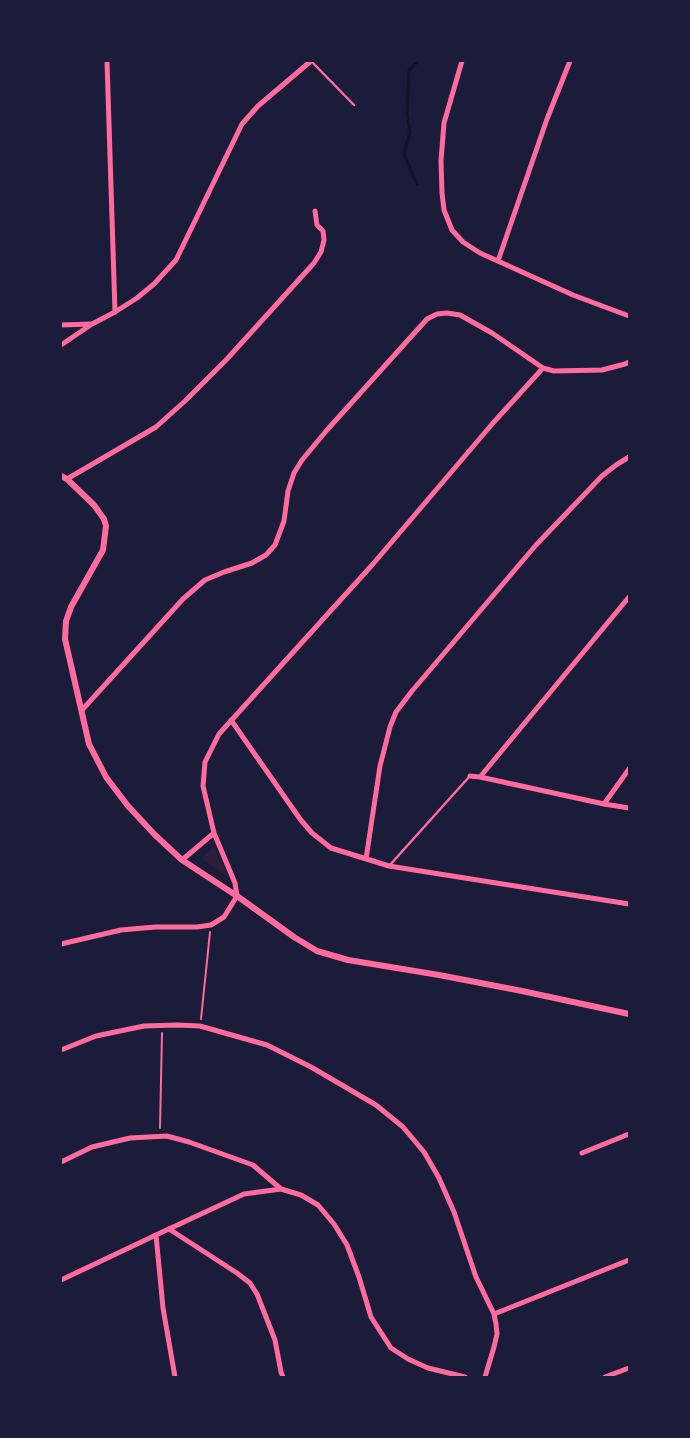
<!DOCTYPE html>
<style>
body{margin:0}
#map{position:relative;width:690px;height:1438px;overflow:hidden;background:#1b1b3a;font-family:"PT Serif",serif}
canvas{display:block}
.frame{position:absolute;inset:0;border:62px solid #1b1b3a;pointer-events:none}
</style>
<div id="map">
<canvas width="690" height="1438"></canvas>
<div class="frame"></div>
</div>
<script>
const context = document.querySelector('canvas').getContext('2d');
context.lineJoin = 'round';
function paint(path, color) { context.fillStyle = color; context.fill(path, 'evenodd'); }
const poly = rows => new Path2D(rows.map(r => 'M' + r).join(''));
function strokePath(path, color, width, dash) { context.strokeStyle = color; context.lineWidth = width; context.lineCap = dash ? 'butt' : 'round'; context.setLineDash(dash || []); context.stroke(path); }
paint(poly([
 [214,847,229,878,201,858]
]), '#2a1e3b');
strokePath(poly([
 [417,62,409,71,407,113,410,132,404,154,417,184]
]), '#12122b', 3);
strokePath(poly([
 [201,1019,210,932],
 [160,1128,162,1033]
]), '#ff6b9d', 2);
strokePath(poly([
 [311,61,354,105],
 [389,866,469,777]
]), '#ff6b9d', 2.5);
strokePath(poly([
 [107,61,115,312],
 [462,61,444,123,441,161,442,193,444,210,452,230,463,242,480,253,573,295,629,316],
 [498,261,547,119,570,61],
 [61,325,91,324],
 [61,345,92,324,115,312,137,298,154,284,176,260,242,124,258,106,311,61],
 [67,479,156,427,185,401,227,359,314,263,321,252,324,240,323,231,317,225,315,211],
 [82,710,183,599,205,580,224,572,252,563,266,555,275,545,284,521,288,491,294,473,302,460,327,430,427,319,437,314,447,313,460,315,492,333,543,368,554,371,602,370,625,364,629,362],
 [231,720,300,819,312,833,331,848,389,866,629,904],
 [470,776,480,777,629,597],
 [480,777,604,804,629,808],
 [604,804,629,769],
 [366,859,380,766,390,727,396,712,412,691,536,545,602,476,616,465,629,457],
 [182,860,214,833],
 [61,944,121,930,155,927,197,927,211,925,224,917,237,896,235,883,214,833,203,786,205,762,219,734,373,564,493,423,543,368],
 [61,1050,96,1036,144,1026,177,1025,200,1026,267,1045,311,1067,376,1105,403,1127,424,1152,439,1178,454,1212,476,1277,494,1314,496,1324,497,1334,494,1347,485,1377],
 [582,1153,629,1134],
 [61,1162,92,1147,130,1138,167,1136,189,1142,253,1165,281,1189,301,1195,318,1205,334,1224,347,1245,359,1277,371,1317,391,1348,408,1359,428,1368,465,1377],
 [169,1229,237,1273,250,1283,257,1294,275,1340,281,1372,283,1377],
 [156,1235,163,1308,175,1377],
 [61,1280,156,1235,244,1194,281,1189],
 [494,1314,629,1260],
 [605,1377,629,1368]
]), '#ff6b9d', 5);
strokePath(poly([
 [61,476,67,479,94,505,104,519,106,526,103,550,71,607,66,621,65,639,89,744,106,777,128,806,155,835,182,860,237,896,294,937,317,951,348,960,439,975,522,991,629,1014]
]), '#ff6b9d', 6);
</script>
